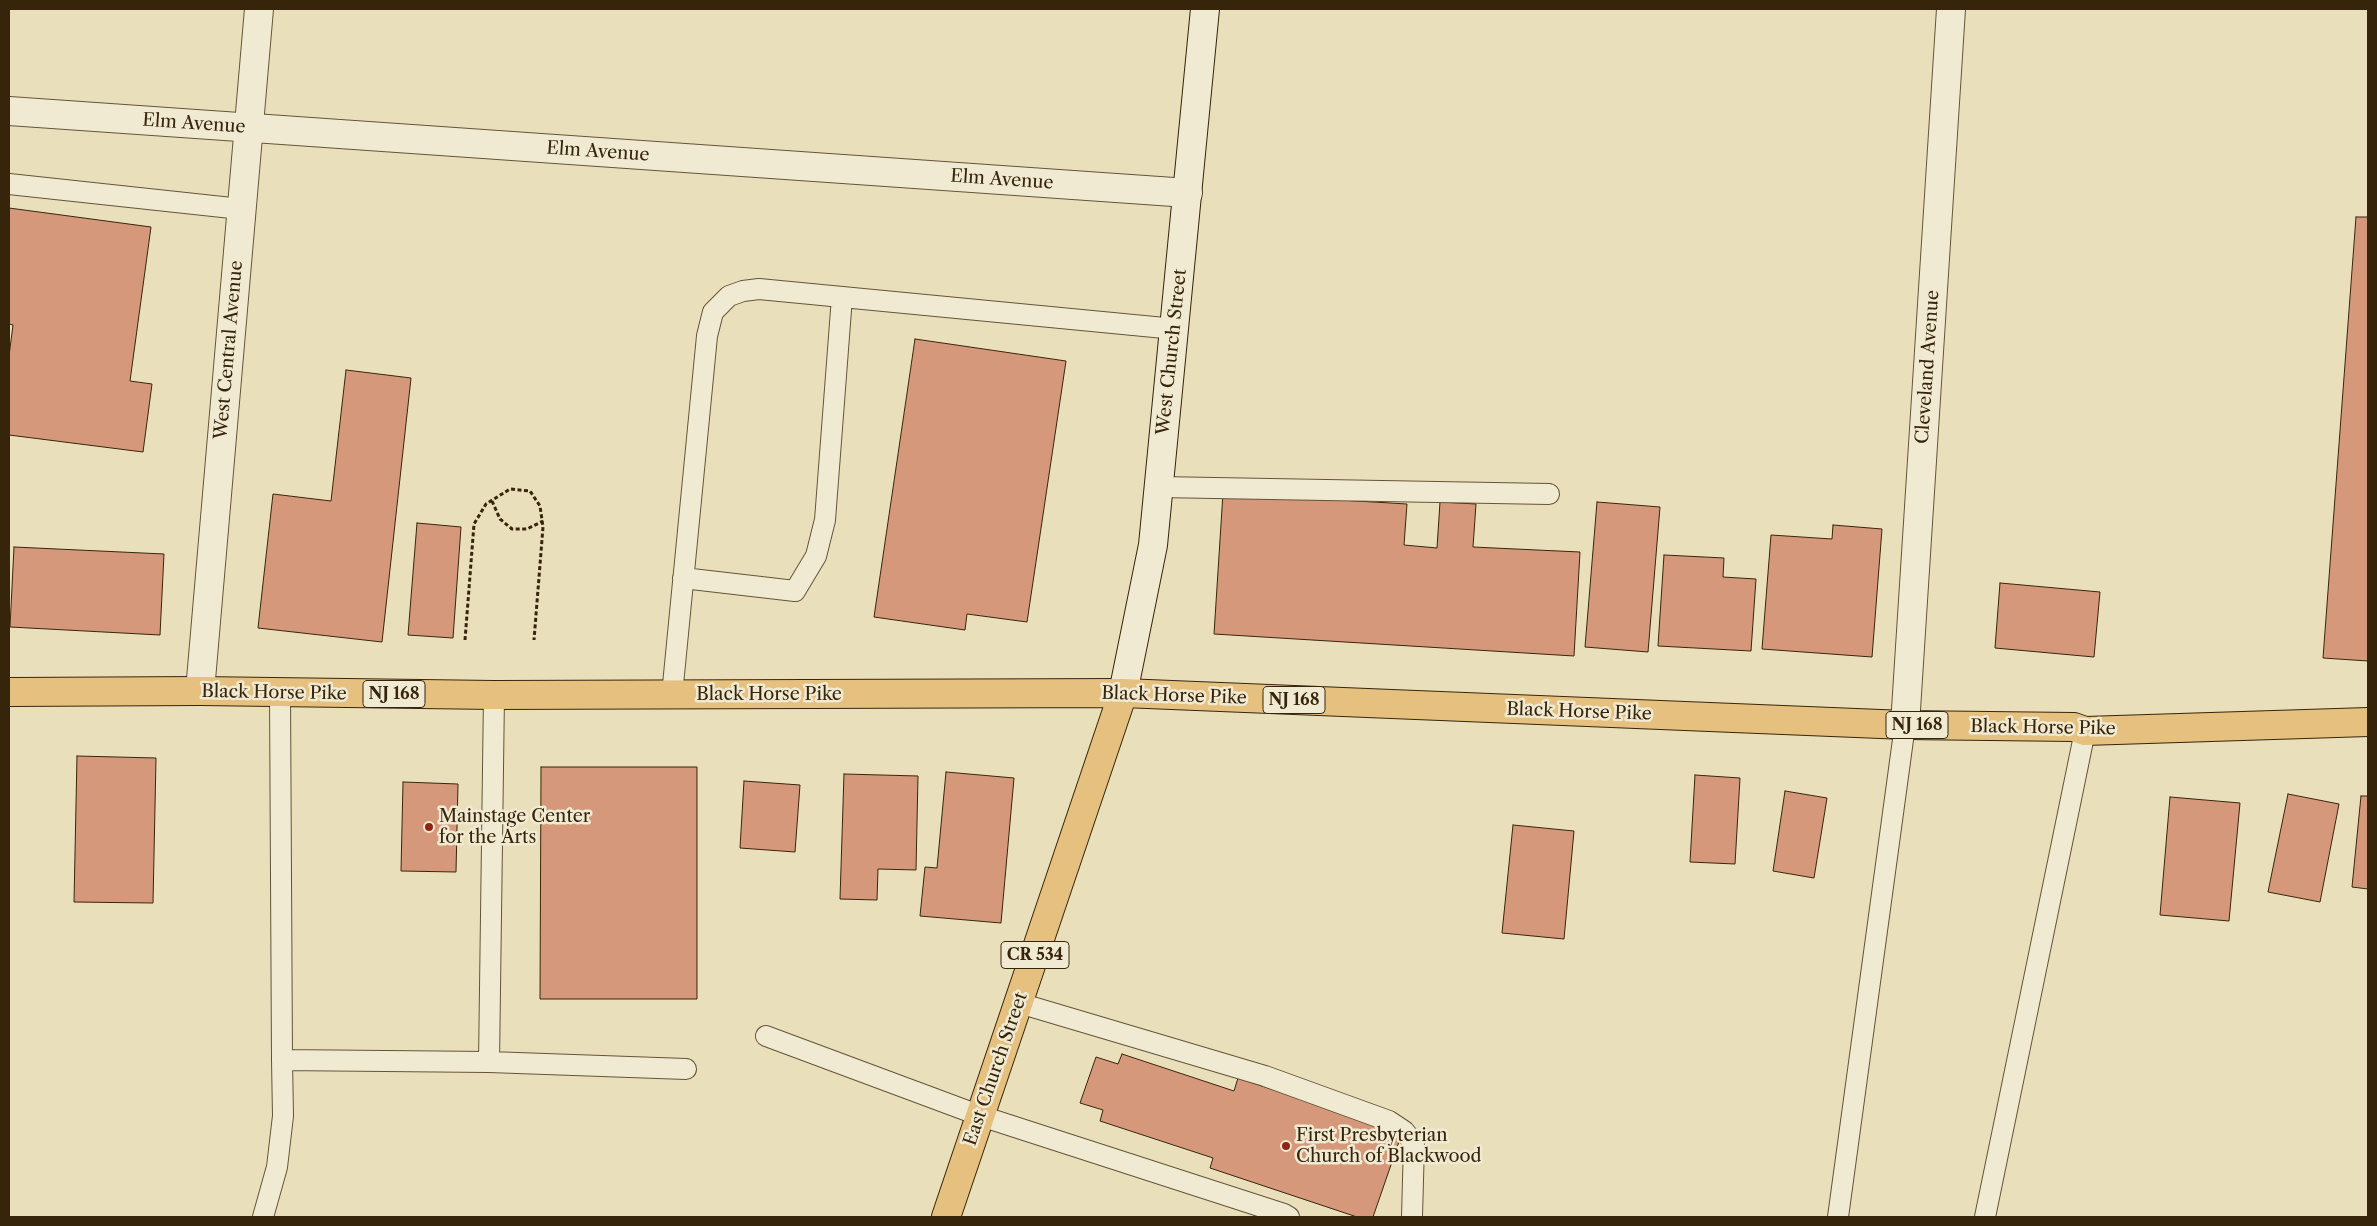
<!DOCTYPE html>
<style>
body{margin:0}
#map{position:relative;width:2377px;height:1226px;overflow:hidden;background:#eadfbb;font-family:"Libre Caslon Text",serif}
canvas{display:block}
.frame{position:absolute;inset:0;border:10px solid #37250b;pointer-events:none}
</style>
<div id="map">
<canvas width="2377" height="1226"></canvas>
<div class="frame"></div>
</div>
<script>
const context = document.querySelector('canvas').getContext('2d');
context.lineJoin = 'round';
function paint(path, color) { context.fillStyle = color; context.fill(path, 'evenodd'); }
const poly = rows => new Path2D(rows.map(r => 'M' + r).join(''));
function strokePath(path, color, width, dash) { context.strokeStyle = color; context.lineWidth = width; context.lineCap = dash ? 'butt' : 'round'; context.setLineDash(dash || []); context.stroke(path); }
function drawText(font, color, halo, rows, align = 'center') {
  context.font = font + ' "Libre Caslon Text",serif'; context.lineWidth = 5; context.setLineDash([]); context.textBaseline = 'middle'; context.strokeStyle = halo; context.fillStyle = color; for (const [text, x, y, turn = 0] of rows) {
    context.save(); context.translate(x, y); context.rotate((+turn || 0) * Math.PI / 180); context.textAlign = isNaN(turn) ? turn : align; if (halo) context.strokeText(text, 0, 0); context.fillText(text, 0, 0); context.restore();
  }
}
const building = poly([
 [9,208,151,227,130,381,152,384,143,452,9,435,9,356,13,325,9,324,9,208],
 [2356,217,2368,217,2368,661,2323,658,2356,217],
 [915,339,1066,361,1027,622,967,614,965,630,874,617,915,339],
 [346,370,411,378,382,642,258,628,273,494,331,501,346,370],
 [1223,493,1407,504,1404,545,1437,548,1440,502,1476,504,1473,547,1580,552,1574,656,1214,634,1223,493],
 [1597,502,1660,507,1648,652,1585,647,1597,502],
 [417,523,461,527,453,638,408,635,417,523],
 [1833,525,1882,529,1872,657,1762,649,1771,535,1832,539,1833,525],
 [14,547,164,554,160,635,10,627,14,547],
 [1664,555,1724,558,1723,577,1756,579,1751,651,1658,646,1664,555],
 [2000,583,2100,592,2094,657,1995,648,2000,583],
 [77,756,156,758,153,903,74,902,77,756],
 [541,767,697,767,697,999,540,999,541,767],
 [946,772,1014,778,1001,923,920,916,925,867,937,868,946,772],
 [844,774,918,776,916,870,878,869,877,900,840,899,844,774],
 [1695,775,1740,778,1735,864,1690,862,1695,775],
 [744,781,800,785,795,852,740,848,744,781],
 [403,782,458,784,456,872,401,871,403,782],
 [1785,791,1827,798,1814,878,1773,871,1785,791],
 [2288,794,2339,804,2320,902,2268,892,2288,794],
 [2361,796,2368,796,2368,889,2352,887,2361,796],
 [2170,797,2240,803,2229,921,2160,915,2170,797],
 [1513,825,1574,831,1564,939,1502,933,1513,825],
 [1122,1054,1234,1091,1238,1078,1402,1133,1373,1217,1357,1217,1210,1168,1213,1158,1100,1121,1103,1110,1080,1103,1096,1057,1118,1064,1122,1054]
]);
paint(building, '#d5987b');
strokePath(building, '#37250b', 1);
const service = poly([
 [9,184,241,209],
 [1159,487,1549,494],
 [683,578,795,591,816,556,825,520,842,297],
 [280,693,282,1060,489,1062,494,695],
 [672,695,707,336,713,312,729,296,743,291,759,289,1175,329],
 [1019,1003,1265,1076,1389,1121,1404,1131,1414,1143,1412,1217],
 [766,1036,981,1116,1284,1214,1289,1217],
 [489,1062,686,1069],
 [263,1217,277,1167,283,1116,282,1060],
 [1838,1217,1905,725],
 [1985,1217,2085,731]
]);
const minor = poly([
 [9,111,1188,193],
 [200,691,259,9],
 [1905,725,1951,9]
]);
const secondary = poly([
 [1123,693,1153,545,1205,9]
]);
const primary = poly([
 [9,692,200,691,494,695,1123,693,1905,725,2074,727,2085,731,2368,722],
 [946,1217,1123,693]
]);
strokePath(service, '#645437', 22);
strokePath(minor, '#645437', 30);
strokePath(secondary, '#37250b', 30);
strokePath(primary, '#37250b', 30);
strokePath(poly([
 [492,501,500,519,512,529,527,529,543,521],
 [465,640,474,524,486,504,510,489,530,491,540,506,543,527,534,640]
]), '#37250b', 3, [4, 2.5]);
strokePath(service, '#f1ead3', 20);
strokePath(minor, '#f1ead3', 28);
strokePath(secondary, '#f1ead3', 28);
strokePath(primary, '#e5c07e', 28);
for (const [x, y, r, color] of [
 [429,827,5,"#8f2418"],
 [1286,1146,5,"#8f2418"]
]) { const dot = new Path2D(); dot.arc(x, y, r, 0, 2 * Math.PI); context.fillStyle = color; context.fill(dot); strokePath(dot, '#f1ead3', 2); }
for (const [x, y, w] of [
 [394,694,62],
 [1294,700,62],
 [1917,725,62],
 [1035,955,68]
]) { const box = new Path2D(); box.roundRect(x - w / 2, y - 13.5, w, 27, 4); context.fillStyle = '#f1ead3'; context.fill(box); strokePath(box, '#37250b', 1); }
drawText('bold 16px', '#37250b', null, [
 ["NJ 168",394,694],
 ["NJ 168",1294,700],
 ["NJ 168",1917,725],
 ["CR 534",1035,955]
]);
drawText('18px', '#37250b', '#f1ead3', [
 ["Elm Avenue",194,124,4],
 ["Elm Avenue",598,152,4],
 ["Elm Avenue",1002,180,4],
 ["West Central Avenue",229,350,-85],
 ["West Church Street",1172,352,-84],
 ["Cleveland Avenue",1928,367,-86],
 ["Black Horse Pike",274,693,1],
 ["Black Horse Pike",769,695],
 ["Black Horse Pike",1174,696,2],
 ["Black Horse Pike",1579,712,2],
 ["Black Horse Pike",2043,728,1],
 ["East Church Street",996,1069,-71]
]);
drawText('18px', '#37250b', '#f1ead3', [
 ["Mainstage Center",439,817],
 ["for the Arts",439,838],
 ["First Presbyterian",1296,1136],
 ["Church of Blackwood",1296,1157]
], 'left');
</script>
